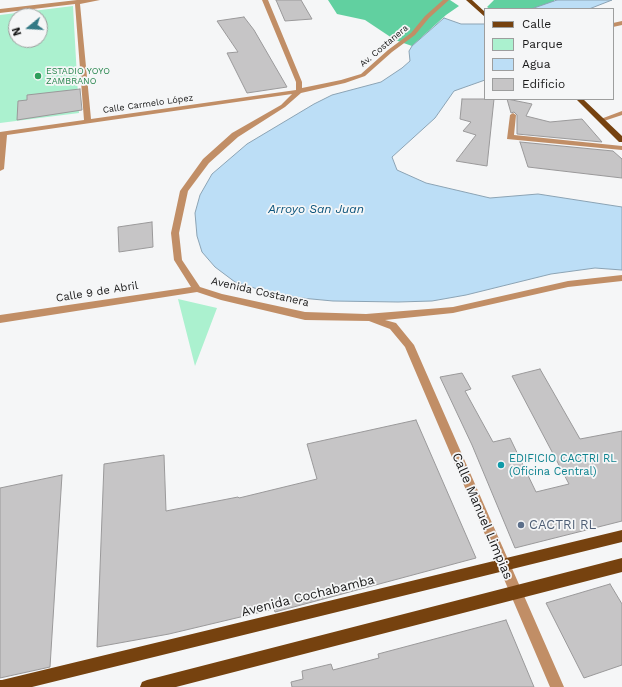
<!DOCTYPE html>
<meta charset="utf-8">
<style>
body{margin:0}
#map{position:relative;width:622px;height:687px;overflow:hidden;background:#f5f6f7;font-family:"Work Sans",sans-serif}
canvas{display:block}
.legend{position:absolute;left:484px;top:8px;width:130px;height:92px;box-sizing:border-box;background:#f5f6f7;border:1px solid #9d9e9e;margin:0;padding:5px 7px;list-style:none;font-size:12px;color:#191919}
.legend li{display:flex;align-items:center;gap:8px;height:20px}
.legend b{width:20px;border:1px solid #9d9e9e}
.north{position:absolute;left:8px;top:8px;width:40px;height:40px;box-sizing:border-box;background:#f5f6f7;border:1px solid #9d9e9e;border-radius:50%;rotate:252deg;font-size:11px;font-weight:700;line-height:16px;text-align:center;color:#191919}
.north::after{content:'';display:block;margin:auto;width:14px;height:18px;background:#337985;clip-path:polygon(50% 0,100% 100%,50% 72%,0 100%)}
</style>
<div id="map">
<canvas width="622" height="687"></canvas>
<ul class="legend">
<li><b style="height:5px;background:#76420f"></b>Calle</li>
<li><b style="height:11px;background:#abf1cf"></b>Parque</li>
<li><b style="height:11px;background:#bcdef6"></b>Agua</li>
<li><b style="height:11px;background:#c6c5c6"></b>Edificio</li>
</ul>
<div class="north">N</div>
</div>
<script>
const context = document.querySelector('canvas').getContext('2d');
context.lineJoin = 'round';
function paint(path, color) { context.fillStyle = color; context.fill(path, 'evenodd'); }
const poly = rows => new Path2D(rows.map(r => 'M' + r).join(''));
function strokePath(path, color, width, dash) { context.strokeStyle = color; context.lineWidth = width; context.lineCap = dash ? 'butt' : 'round'; context.setLineDash(dash || []); context.stroke(path); }
function drawText(font, color, halo, rows, align = 'center') {
  context.font = font + ' "Work Sans",sans-serif'; context.lineWidth = 3.5; context.setLineDash([]); context.textBaseline = 'middle'; context.strokeStyle = halo; context.fillStyle = color; for (const [text, x, y, turn = 0] of rows) {
    context.save(); context.translate(x, y); context.rotate((+turn || 0) * Math.PI / 180); context.textAlign = isNaN(turn) ? turn : align; if (halo) context.strokeText(text, 0, 0); context.fillText(text, 0, 0); context.restore();
  }
}
paint(poly([
 [73,6,79,113,0,123,0,15],
 [16,16,40,16,40,40,16,40],
 [178,299,217,308,195,366]
]), '#abf1cf');
paint(poly([
 [328,0,450,0,459,6,446,15,412,46,395,40,365,20,337,14],
 [494,0,554,0,555,5,542,9,490,9,487,7]
]), '#61d0a0');
const water = poly([
 [557,0,612,0,589,9,531,9,557,0],
 [444,18,461,24,485,24,485,80,454,91,435,118,392,157,397,170,426,183,490,198,538,194,622,207,622,270,595,268,551,274,466,295,432,301,398,302,333,301,301,298,264,291,235,282,215,267,202,252,197,236,195,213,200,195,212,174,247,144,314,104,332,95,381,82,402,68,410,61,409,51,412,46,444,18]
]);
paint(water, '#bcdef6');
strokePath(water, '#8ba3b4', 1);
const building = poly([
 [276,0,301,0,312,19,285,21,276,0],
 [244,17,254,30,287,87,247,93,227,53,238,52,217,21,244,17],
 [80,89,82,110,17,120,18,101,27,100,27,95,80,89],
 [462,99,494,99,487,166,456,161,476,135,463,131,471,122,460,119,462,99],
 [507,99,532,104,526,116,550,122,582,119,602,142,517,134,517,115,514,112,511,113,507,99],
 [520,142,613,151,622,159,622,178,528,167,520,142],
 [152,222,153,247,119,252,118,227,152,222],
 [540,369,580,439,622,431,622,521,515,548,472,445,440,377,462,373,471,389,465,391,493,442,510,438,536,492,569,484,512,376,540,369],
 [416,420,476,558,275,612,274,609,169,634,97,647,104,464,164,455,166,511,238,497,239,498,317,479,307,444,416,420],
 [62,475,50,667,0,678,0,488,62,475],
 [610,584,622,604,622,665,584,678,546,603,610,584],
 [506,620,534,687,292,687,291,682,303,679,302,671,331,664,333,670,379,658,378,654,506,620]
]);
paint(building, '#c6c5c6');
strokePath(building, '#9a999a', 1);
paint(poly([
 [77,0,100,0,80,4,91,119,296,90,296,82,262,0,268,0,302,82,302,88,341,80,361,74,388,50,411,33,425,16,443,0,449,0,429,18,415,35,392,52,365,76,345,83,301,93,285,107,238,137,209,163,188,191,179,233,182,260,200,287,222,294,305,312,366,314,453,307,568,281,622,275,622,281,568,287,453,313,385,320,396,323,414,345,564,687,550,687,405,347,390,329,369,321,305,320,221,300,197,292,0,323,0,315,191,287,174,260,171,233,180,191,203,159,232,133,281,105,292,94,7,135,4,169,0,171,0,132,84,120,75,4,0,13,0,9,77,0],
 [622,21,622,25,613,27,613,23,622,21],
 [622,111,622,115,601,122,598,120,622,111],
 [513,113,516,115,514,135,622,146,622,150,507,139,510,115,513,113]
]), '#c18e66');
paint(poly([
 [466,0,472,0,485,12,485,17,466,0],
 [576,99,583,99,622,136,622,142,619,142,576,99],
 [622,530,622,542,32,687,0,687,0,680,2,680,622,530],
 [622,558,622,572,176,687,140,687,142,682,147,680,622,558]
]), '#76420f');
for (const [x, y, r, color] of [
 [38,76,4,"#2e9e5b"],
 [501,465,4,"#0f9aa8"],
 [521,525,4,"#5c6f8a"]
]) { const dot = new Path2D(); dot.arc(x, y, r, 0, 2 * Math.PI); context.fillStyle = color; context.fill(dot); strokePath(dot, '#f5f6f7', 1.5); }
drawText('9px', '#191919', '#f5f6f7', [
 ["Av. Costanera",384,46,-40],
 ["Calle Carmelo López",148,104,-8]
]);
drawText('9px', '#27864d', '#f5f6f7', [
 ["ESTADIO YOYO",46,71],
 ["ZAMBRANO",46,81]
], 'left');
drawText('11px', '#191919', '#f5f6f7', [
 ["Calle 9 de Abril",97,292,-9],
 ["Avenida Costanera",260,292,13]
]);
drawText('11px', '#0d838f', '#f5f6f7', [
 ["EDIFICIO CACTRI RL",509,459],
 ["(Oficina Central)",509,472]
], 'left');
drawText('italic 12px', '#0b547c', '#f5f6f7', [
 ["Arroyo San Juan",316,209]
]);
drawText('13px', '#191919', '#f5f6f7', [
 ["Calle Manuel Limpias",482,516,67],
 ["Avenida Cochabamba",308,596,-14]
]);
drawText('13px', '#4e5e75', '#f5f6f7', [
 ["CACTRI RL",529,525]
], 'left');
</script>
